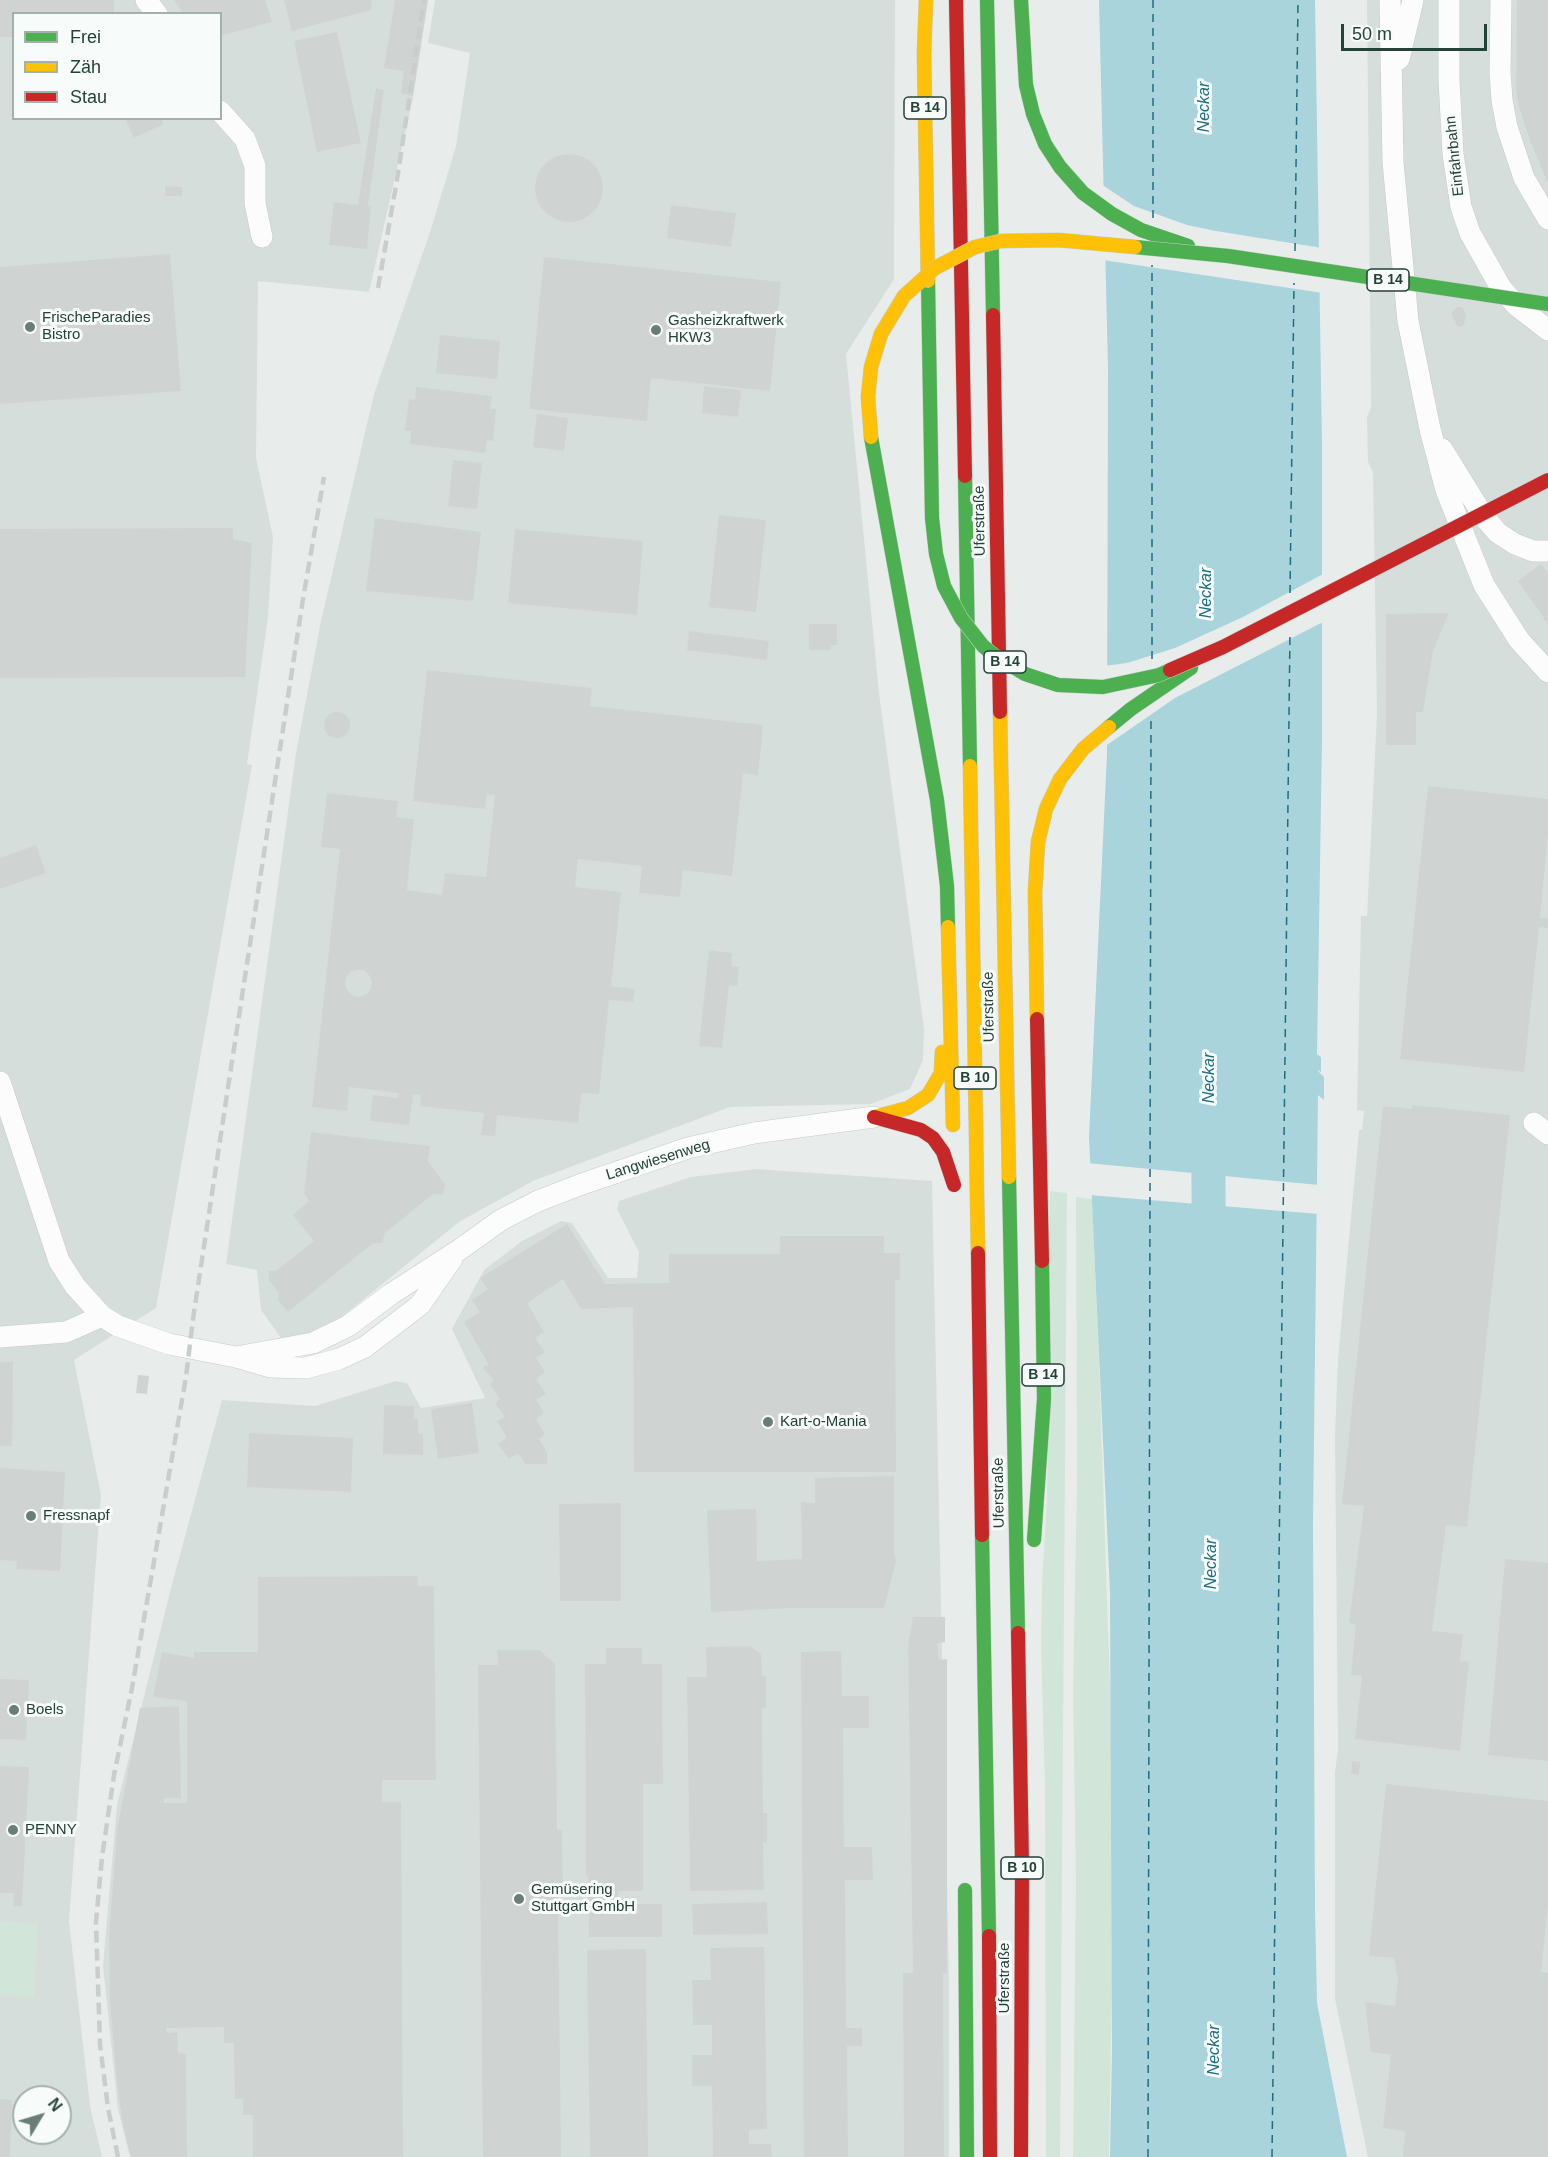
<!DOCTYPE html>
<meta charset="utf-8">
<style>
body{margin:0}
#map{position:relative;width:1548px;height:2157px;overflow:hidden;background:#e8edeb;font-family:Arial,sans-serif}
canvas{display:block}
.legend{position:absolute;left:12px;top:12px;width:210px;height:108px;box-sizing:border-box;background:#f7fbf9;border:2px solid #a3b1ad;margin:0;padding:8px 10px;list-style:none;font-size:18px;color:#24423a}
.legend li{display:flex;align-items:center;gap:12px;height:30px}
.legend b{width:30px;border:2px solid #a3b1ad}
.north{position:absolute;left:12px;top:2085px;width:60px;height:60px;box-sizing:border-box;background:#f7fbf9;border:2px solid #a3b1ad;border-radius:50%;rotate:52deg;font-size:16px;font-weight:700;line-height:24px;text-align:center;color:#24423a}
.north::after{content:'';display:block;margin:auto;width:21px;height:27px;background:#697e78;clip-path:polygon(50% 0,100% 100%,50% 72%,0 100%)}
.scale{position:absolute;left:1341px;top:24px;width:146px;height:27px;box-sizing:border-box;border:3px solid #24423a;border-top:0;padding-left:8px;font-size:18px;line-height:21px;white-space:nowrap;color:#24423a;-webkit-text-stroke:4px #f7fbf9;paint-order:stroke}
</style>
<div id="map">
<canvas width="1548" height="2157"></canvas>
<ul class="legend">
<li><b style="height:8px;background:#4caf50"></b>Frei</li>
<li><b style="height:8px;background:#ffc107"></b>Zäh</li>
<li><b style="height:8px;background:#c62828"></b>Stau</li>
</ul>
<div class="north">N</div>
<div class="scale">50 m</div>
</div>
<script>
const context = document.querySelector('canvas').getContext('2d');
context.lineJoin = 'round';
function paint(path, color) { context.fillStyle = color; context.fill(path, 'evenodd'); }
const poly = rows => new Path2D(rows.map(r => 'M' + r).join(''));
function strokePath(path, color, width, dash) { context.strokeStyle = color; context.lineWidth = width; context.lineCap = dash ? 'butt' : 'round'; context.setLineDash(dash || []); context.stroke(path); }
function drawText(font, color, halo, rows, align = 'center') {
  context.font = font + ' Arial,sans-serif'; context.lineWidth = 6; context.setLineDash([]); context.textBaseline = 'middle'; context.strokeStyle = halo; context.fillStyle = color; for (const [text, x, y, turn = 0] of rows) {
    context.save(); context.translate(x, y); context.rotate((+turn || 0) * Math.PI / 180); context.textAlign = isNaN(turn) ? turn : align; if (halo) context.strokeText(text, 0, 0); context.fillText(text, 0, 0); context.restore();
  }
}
paint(poly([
 [0,0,428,0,413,98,369,292,258,281,256,458,273,537,268,617,247,764,252,765,156,1308,74,1360,101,1495,69,1921,90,2106,102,2157,0,2157],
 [14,14,220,14,220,118,14,118],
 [24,2097,60,2097,60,2133,24,2133],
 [435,0,895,0,894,279,846,354,879,693,924,1029,923,1060,910,1089,871,1104,730,1107,533,1181,459,1222,333,1324,311,1338,284,1342,261,1310,257,1270,226,1264,296,753,321,621,374,394,431,229,456,146,470,53,428,43],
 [1367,0,1548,0,1548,2157,1368,2157,1335,1999,1335,1772,1338,1750,1335,1436,1338,1359,1359,1130,1362,1130,1364,1111,1357,1110,1361,916,1367,916,1377,714,1373,472,1368,462,1367,418,1371,407],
 [756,1169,932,1181,949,1981,949,2157,130,2157,118,2109,103,1966,117,1805,171,1588,222,1400,315,1406,396,1381,407,1383,421,1408,485,1398,452,1329,484,1270,522,1241,561,1221,572,1223,608,1278,637,1278,639,1252,617,1209,619,1201,691,1177]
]), '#d6dedb');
paint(poly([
 [1050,1191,1067,1193,1060,2157,1046,2157,1045,1787,1041,1646,1042,1584,1047,1501],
 [1076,1197,1092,1199,1099,1361,1111,1718,1112,1980,1109,2157,1073,2157,1076,1880,1073,1691,1077,1483],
 [0,1921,38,1924,34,1997,0,1995]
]), '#d1e6d8');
paint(poly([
 [1099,0,1315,0,1322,446,1322,740,1317,1054,1321,1057,1321,1072,1318,1070,1318,1071,1324,1077,1324,1100,1318,1095,1313,1523,1315,1908,1317,2003,1347,2157,1110,2157,1112,2048,1110,1593,1089,1137,1107,754,1108,367],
 [1206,1173,1216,1174,1219,1177,1216,1200,1209,1207,1201,1199,1203,1175]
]), '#a9d4db');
paint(poly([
 [1101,184,1134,206,1187,225,1216,231,1322,248,1323,293,1103,260],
 [1325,573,1325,621,1175,698,1104,747,1104,666,1127,663,1175,648,1243,617],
 [1087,1163,1319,1185,1319,1214,1089,1195],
 [1206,1176,1216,1178,1213,1199,1209,1203,1204,1198]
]), '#e8edeb');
strokePath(poly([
 [1208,1125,1209,1251]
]), '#a9d4db', 34);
strokePath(poly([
 [1153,218,1153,0],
 [1295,251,1298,0],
 [1290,593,1294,283],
 [1152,659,1152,265],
 [1148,2157,1151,715],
 [1272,2157,1290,631]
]), '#1c6f80', 1.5, [8, 6]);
paint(poly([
 [0,0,114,0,114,14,14,14,14,37,0,37],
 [174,0,265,0,272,22,220,36,220,14,184,14],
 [284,0,372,0,371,10,292,31],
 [395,0,428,0,413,96,401,93,404,71,384,68],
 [1517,0,1548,0,1548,183,1530,141,1519,106,1516,89],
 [337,32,361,143,317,152,294,41],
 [376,88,384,90,368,206,371,206,367,249,329,245,334,202,358,205],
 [125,118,161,118,164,124,134,138],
 '535 188a34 34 0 1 1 68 0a34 34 0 1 1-68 0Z',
 [165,186,182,187,182,196,165,196],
 [671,205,736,213,731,247,667,238],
 [170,254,181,391,0,404,0,267],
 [544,257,781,282,770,391,651,378,647,421,529,409],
 [1457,307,1462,307,1466,315,1464,324,1461,327,1457,326,1451,313],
 [440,335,500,341,497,379,436,373],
 [704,386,741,390,738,417,702,413],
 [416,387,492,396,490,409,496,409,493,441,487,440,485,453,410,444,411,431,405,431,409,399,415,400],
 [537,414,568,418,564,451,533,447],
 [453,460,482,463,477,509,448,506],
 [719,515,766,520,756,612,709,607],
 [375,518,481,532,473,601,366,591],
 [233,528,233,539,252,543,245,677,0,678,0,529],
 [515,529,643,541,637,615,508,603],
 [1541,564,1548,573,1548,624,1518,581],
 [1449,613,1433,651,1423,712,1416,712,1416,745,1386,745,1386,614],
 [809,624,837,624,837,645,831,645,831,650,809,650],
 [689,631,769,641,767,660,687,650],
 [427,670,592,688,590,706,763,725,758,775,743,773,732,876,683,870,680,897,639,893,642,866,578,859,575,887,621,892,611,986,635,989,633,1002,609,1000,599,1094,581,1093,578,1123,497,1115,495,1136,481,1135,484,1113,420,1106,421,1095,413,1094,409,1125,370,1121,373,1095,398,1098,399,1093,349,1087,347,1111,312,1107,340,849,321,847,327,793,398,801,396,817,414,819,407,890,442,895,445,873,486,877,495,795,487,794,485,809,413,801],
 [356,970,364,970,369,975,372,981,371,988,367,994,360,997,353,996,348,991,345,985,346,978,350,972],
 '324 725a13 13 0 1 1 26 0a13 13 0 1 1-26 0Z',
 [1428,786,1548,799,1548,835,1540,918,1548,918,1548,928,1539,927,1524,1072,1400,1059],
 [36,845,46,873,0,889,0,858],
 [709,950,732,953,731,966,739,967,737,986,729,985,722,1048,699,1046],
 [1412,1105,1510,1115,1467,1527,1446,1525,1432,1631,1463,1634,1460,1661,1469,1662,1460,1751,1355,1739,1362,1676,1351,1675,1356,1624,1349,1623,1364,1506,1342,1504,1383,1106,1412,1109],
 [311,1132,430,1146,428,1161,445,1185,443,1195,433,1194,385,1233,382,1243,373,1243,288,1312,278,1300,279,1293,269,1280,269,1271,276,1271,314,1241,293,1215,309,1201,304,1193],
 [567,1224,605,1284,669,1283,669,1254,780,1254,780,1236,884,1236,884,1253,900,1253,900,1280,895,1280,896,1472,634,1472,633,1307,581,1309,563,1279,527,1303,544,1332,535,1338,545,1352,536,1358,545,1372,536,1379,546,1394,536,1400,544,1413,536,1419,545,1434,539,1439,547,1453,547,1464,526,1464,518,1453,509,1459,498,1444,507,1438,497,1421,505,1417,495,1403,500,1399,490,1384,494,1381,483,1367,489,1365,464,1322,480,1312,472,1300,488,1289,480,1278],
 [0,1362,13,1362,12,1446,0,1446],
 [138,1375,149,1376,147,1394,136,1393],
 [472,1403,479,1453,438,1459,431,1409],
 [384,1405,414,1406,414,1419,418,1419,418,1434,423,1434,423,1455,383,1454],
 [249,1433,353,1438,351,1492,247,1487],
 [0,1468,65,1472,60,1571,16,1569,17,1561,0,1560],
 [894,1476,894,1553,896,1561,884,1608,793,1608,711,1612,707,1510,756,1509,757,1561,802,1559,801,1502,815,1503,815,1478],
 [621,1503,621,1601,560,1601,559,1504],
 [1505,1559,1548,1563,1548,1761,1488,1755],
 [417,1576,418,1586,434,1586,436,1780,382,1780,382,1802,401,1802,403,2157,253,2157,253,2115,243,2115,243,2099,235,2099,234,2043,224,2043,224,2027,221,2027,166,2028,167,2033,177,2032,178,2053,186,2054,187,2157,131,2157,123,2126,117,2082,110,2003,109,1937,117,1830,140,1708,179,1706,181,1798,164,1798,164,1803,187,1803,187,1701,153,1697,162,1652,194,1658,194,1652,258,1652,258,1577],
 [913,1617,945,1617,945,1642,937,1643,939,1660,947,1659,947,1973,943,1973,944,2157,904,2157,903,1973,913,1973,908,1644],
 [750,1646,761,1654,762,1676,766,1676,766,1707,762,1708,763,1813,767,1813,767,1843,763,1843,764,1890,690,1891,687,1677,707,1677,706,1647],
 [606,1648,642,1648,642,1664,662,1664,663,1784,643,1784,643,1891,618,1891,618,1904,662,1904,662,1937,589,1937,588,1875,586,1875,585,1664,606,1664],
 [497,1650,539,1650,555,1664,557,1830,562,1830,563,1891,558,1891,561,2157,483,2157,478,1665,498,1665],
 [841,1651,842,1696,869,1696,869,1728,843,1728,844,1847,872,1847,873,1880,845,1880,846,2028,862,2028,862,2046,847,2046,848,2157,804,2157,801,1652],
 [0,1679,29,1680,26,1740,0,1739],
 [1352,1761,1360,1762,1359,1775,1351,1774],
 [0,1766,29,1767,22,1906,13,1906,14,1893,0,1893],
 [1386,1784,1548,1801,1548,1906,1541,1972,1548,1973,1548,2157,1403,2157,1405,2131,1383,2128,1391,2055,1371,2052,1365,2002,1395,2006,1398,1980,1394,1958,1369,1956],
 [767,1902,768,1934,693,1935,692,1904],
 [764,1947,767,2129,749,2130,749,2144,771,2144,772,2157,713,2157,712,2086,692,2086,692,2055,712,2055,712,2025,693,2025,692,1980,711,1980,710,1948],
 [646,1949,648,2157,590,2157,587,1950],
 [0,2099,12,2100,10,2157,0,2157]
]), '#cfd4d2');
const street = poly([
 [146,0,157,14],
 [1390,0,1393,162,1408,321,1430,429,1446,490,1484,585,1519,640,1548,672],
 [1449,0,1449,80,1453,154,1461,207,1470,233,1501,288,1517,306,1548,330],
 [1501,0,1500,72,1502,100,1507,127,1524,178,1548,219],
 [1399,59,1413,0],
 [220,111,245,139,255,166,255,203,262,237],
 [1442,449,1484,517,1498,533,1515,544,1533,551,1548,551],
 [0,1082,59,1261,75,1286,102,1316,118,1326,169,1344,236,1357,270,1367,306,1368,339,1359,365,1347,420,1305,452,1259],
 [1534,1123,1548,1134],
 [0,1337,66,1332,102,1316],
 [236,1357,313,1343,348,1326,391,1294,459,1250,501,1220,538,1201,582,1184,688,1148,754,1133,874,1117]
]);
const fast = poly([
 [987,0,993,315],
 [1021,0,1026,85,1033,114,1045,144,1060,167,1083,193,1112,214,1141,230,1188,246],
 [928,281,931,456],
 [871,437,937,800,947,886,948,927],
 [965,476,970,766],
 [1109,727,1131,709,1191,668],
 [1009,1177,1018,1633],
 [982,1535,989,1936],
 [1034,1540,1044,1399,1042,1261],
 [965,1890,967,2157]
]);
const slow = poly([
 [926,0,924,54,928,281],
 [1000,712,1009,1177],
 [970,766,978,1253],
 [948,927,953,1125],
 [1037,1019,1035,892,1038,842,1046,809,1060,779,1083,749,1109,727],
 [874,1117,908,1108,928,1095,941,1073,942,1052]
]);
const jam = poly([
 [956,0,965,476],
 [993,315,1000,712],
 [1037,1019,1042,1261],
 [874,1117,921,1130,933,1138,943,1152,954,1185],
 [978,1253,982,1535],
 [1018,1633,1022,1865,1021,2157],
 [989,1936,990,2157]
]);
strokePath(street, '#c5cac8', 22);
strokePath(fast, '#c3ccc9', 15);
strokePath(slow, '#c3ccc9', 15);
strokePath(jam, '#c3ccc9', 15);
strokePath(street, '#fcfcfc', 21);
strokePath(fast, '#4caf50', 14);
strokePath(slow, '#ffc107', 14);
strokePath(jam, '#c62828', 14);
strokePath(poly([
 [378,288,397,180,424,0],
 [118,2157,108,2108,100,2044,96,1922,102,1857,114,1775,132,1688,186,1377,193,1319,229,1081,303,599,324,477]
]), '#c9cdcc', 4.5, [12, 6]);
const fastBridge = poly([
 [1135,247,1228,256,1548,304],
 [931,456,932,518,936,554,944,586,961,618,983,646,995,656,1025,674,1058,685,1103,687,1159,675,1170,670]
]);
const slowBridge = poly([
 [871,437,868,397,871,367,881,334,904,296,935,268,975,247,1001,241,1058,240,1135,247]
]);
const jamBridge = poly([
 [1170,670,1223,647,1548,480]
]);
strokePath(fastBridge, '#c3ccc9', 15, []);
strokePath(slowBridge, '#c3ccc9', 15, []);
strokePath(jamBridge, '#c3ccc9', 15, []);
strokePath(fastBridge, '#4caf50', 14);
strokePath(slowBridge, '#ffc107', 14);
strokePath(jamBridge, '#c62828', 14);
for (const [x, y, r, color] of [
 [30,327,6,"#697e78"],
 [656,330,6,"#697e78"],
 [768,1422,6,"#697e78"],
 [31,1516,6,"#697e78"],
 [14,1710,6,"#697e78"],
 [13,1830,6,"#697e78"],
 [519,1899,6,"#697e78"]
]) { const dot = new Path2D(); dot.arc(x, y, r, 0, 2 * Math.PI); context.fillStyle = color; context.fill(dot); strokePath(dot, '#f7fbf9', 2); }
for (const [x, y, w] of [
 [925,108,42],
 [1388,280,42],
 [1005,662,42],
 [975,1078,42],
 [1043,1375,42],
 [1022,1868,42]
]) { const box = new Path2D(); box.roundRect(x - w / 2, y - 11, w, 22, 4.5); context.fillStyle = '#f7fbf9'; context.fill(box); strokePath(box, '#24423a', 1.5); }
drawText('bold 14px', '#24423a', null, [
 ["B 14",925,108],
 ["B 14",1388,280],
 ["B 14",1005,662],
 ["B 10",975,1078],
 ["B 14",1043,1375],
 ["B 10",1022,1868]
]);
drawText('15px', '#24423a', '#f7fbf9', [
 ["Einfahrbahn",1455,156,-96],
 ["Uferstraße",980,521,-91],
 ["Uferstraße",989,1007,-91],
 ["Langwiesenweg",658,1160,-17],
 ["Uferstraße",999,1493,-91],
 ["Uferstraße",1005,1978,-90]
]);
drawText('15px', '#24423a', '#f7fbf9', [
 ["FrischeParadies",42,318],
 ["Bistro",42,335],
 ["Gasheizkraftwerk",668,321],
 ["HKW3",668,338],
 ["Kart-o-Mania",780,1422],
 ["Fressnapf",43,1516],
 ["Boels",26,1710],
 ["PENNY",25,1830],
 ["Gemüsering",531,1890],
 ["Stuttgart GmbH",531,1907]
], 'left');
drawText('italic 16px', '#1c6f80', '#f7fbf9', [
 ["Neckar",1205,107,-90],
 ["Neckar",1207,593,-90],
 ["Neckar",1210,1078,-90],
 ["Neckar",1212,1564,-90],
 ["Neckar",1215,2050,-90]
]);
</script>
